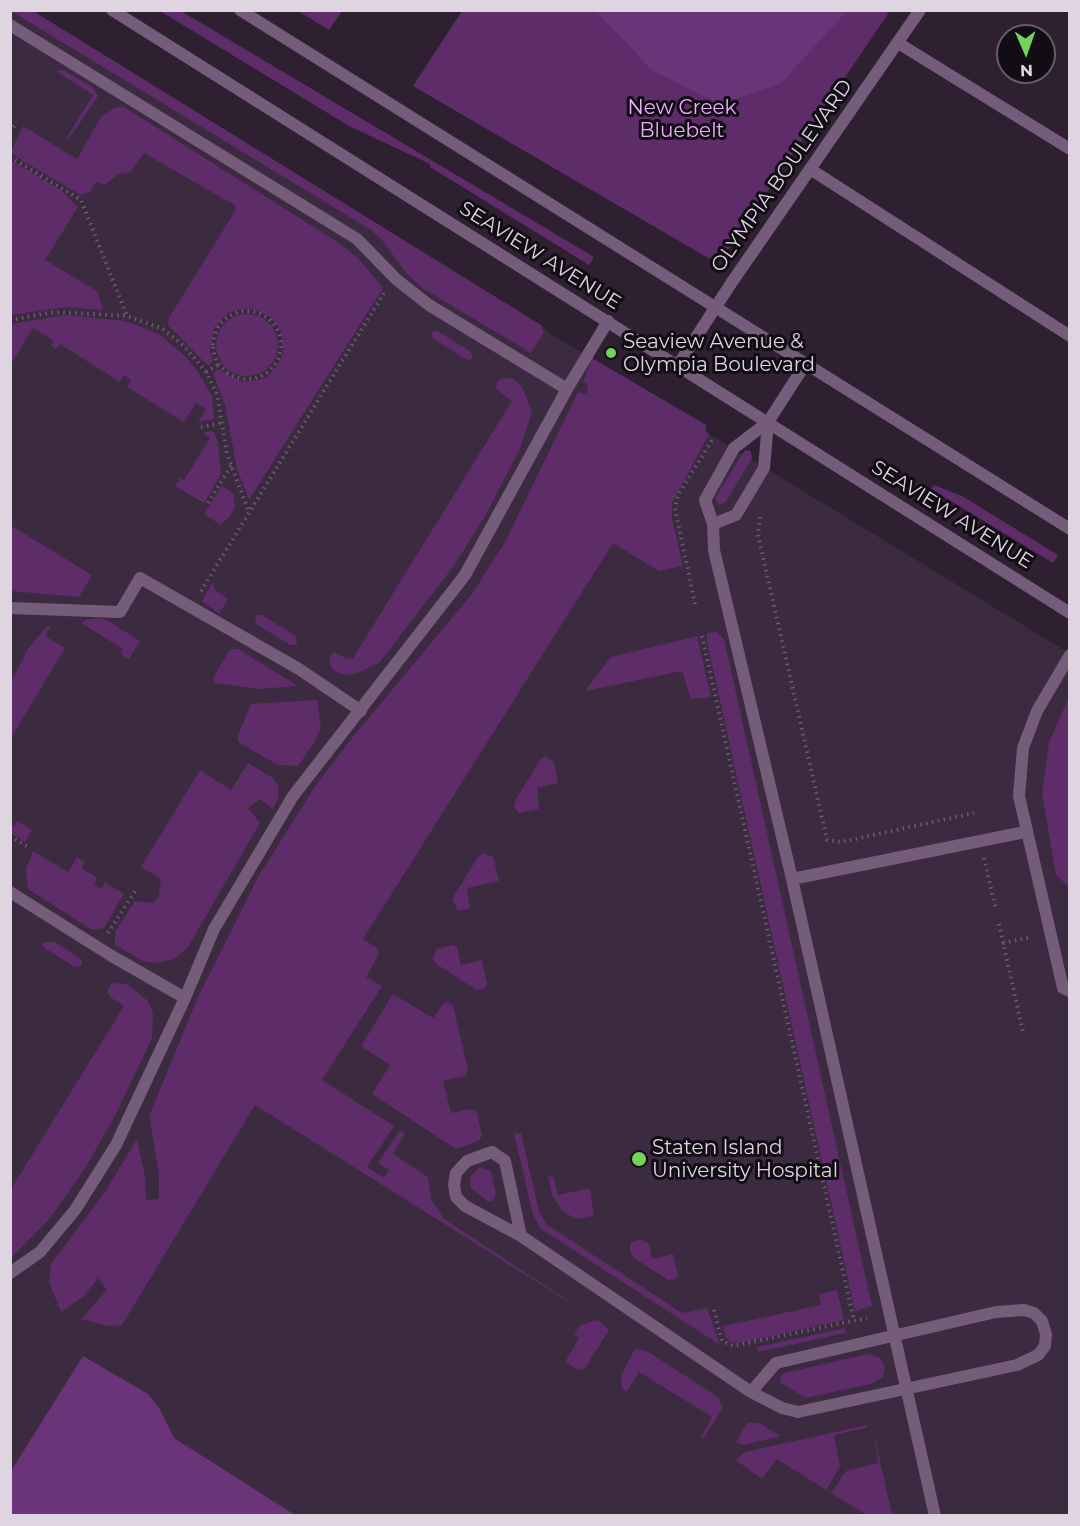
<!DOCTYPE html>
<style>
body{margin:0}
#map{position:relative;width:1080px;height:1526px;overflow:hidden;background:#2e2031;font-family:Montserrat,sans-serif}
canvas{display:block}
.frame{position:absolute;inset:0;border:12px solid #ded5e0;pointer-events:none}
.north{position:absolute;left:996px;top:24px;width:60px;height:60px;box-sizing:border-box;background:#120c14;border:2px solid #645c66;border-radius:50%;rotate:178deg;font-size:16px;font-weight:700;line-height:24px;text-align:center;color:#ded5e0}
.north::after{content:'';display:block;margin:auto;width:21px;height:27px;background:#74d25b;clip-path:polygon(50% 0,100% 100%,50% 72%,0 100%)}
</style>
<div id="map">
<canvas width="1080" height="1526"></canvas>
<div class="frame"></div>
<div class="north">N</div>
</div>
<script>
const context = document.querySelector('canvas').getContext('2d');
context.lineJoin = 'round';
function paint(path, color) { context.fillStyle = color; context.fill(path, 'evenodd'); }
const poly = rows => new Path2D(rows.map(r => 'M' + r).join(''));
function strokePath(path, color, width, dash) { context.strokeStyle = color; context.lineWidth = width; context.lineCap = dash ? 'butt' : 'round'; context.setLineDash(dash || []); context.stroke(path); }
function drawText(font, color, halo, rows, align = 'center') {
  context.font = font + ' Montserrat,sans-serif'; context.lineWidth = 6; context.setLineDash([]); context.textBaseline = 'middle'; context.strokeStyle = halo; context.fillStyle = color; for (const [text, x, y, turn = 0] of rows) {
    context.save(); context.translate(x, y); context.rotate((+turn || 0) * Math.PI / 180); context.textAlign = isNaN(turn) ? turn : align; if (halo) context.strokeText(text, 0, 0); context.fillText(text, 0, 0); context.restore();
  }
}
paint(poly([
 [10,11,33,11,541,325,552,335,706,425,706,432,1069,653,1069,1515,11,1515]
]), '#3c2a40');
paint(poly([
 [11,11,33,11,541,325,544,332,531,353,422,288,407,274,382,240,371,230],
 [160,11,181,11,594,257,589,265,430,167,430,164,349,126],
 [298,11,342,11,329,30],
 [462,11,890,11,725,254,718,259,710,259,413,86],
 [63,70,92,87,98,96,73,133,64,142,93,95,56,71],
 [116,107,124,107,339,243,359,259,383,288,249,500,237,469,225,405,213,373,218,369,242,382,259,380,268,376,277,366,283,353,281,331,271,317,253,309,240,309,228,313,214,328,210,350,213,361,208,366,168,325,169,318,235,211,236,206,144,153,131,172,119,174,105,185,96,182,90,192,81,195,16,157,11,151,23,126,77,159,101,117],
 [11,160,59,189,78,207,45,260,97,291,103,310,66,307,11,315],
 '216 345a31 31 0 1 1 62 0a31 31 0 1 1-62 0Z',
 [65,315,125,321,159,334,185,356,198,372,212,396,214,419,198,422,206,409,196,403,184,422,127,387,131,380,124,375,120,382,60,344,56,349,51,345,54,341,33,328,11,364,11,324],
 [433,331,438,331,471,352,473,359,467,360,434,339,431,336],
 [592,358,706,425,705,430,709,434,672,503,672,518,683,566,659,571,613,543,363,939,377,948,379,954,366,977,382,986,322,1080,394,1126,367,1167,384,1178,389,1170,378,1163,400,1130,405,1134,393,1154,428,1177,431,1199,444,1219,591,1316,255,1105,122,1325,108,1326,81,1319,107,1290,98,1278,84,1296,61,1312,49,1282,51,1264,105,1192,137,1139,145,1176,146,1200,159,1199,159,1174,149,1116,198,997,258,877,316,785,352,738,472,594,505,542,578,392,586,394,588,384,583,382],
 [504,378,514,379,522,387,532,412,520,449,484,518,453,567,380,662,356,674,344,675,334,671,329,662,331,654,334,652,347,659,353,658,512,401,496,389,497,381],
 [210,431,214,432,218,442,221,474,204,503,175,486,180,478,184,480,210,438,203,433],
 [745,450,751,451,752,458,726,502,719,505,715,498],
 [934,485,962,496,1058,555,1053,563,931,489],
 [222,486,233,493,235,505,231,515,221,525,204,514],
 [10,525,92,575,79,597,11,591],
 [213,582,214,589,228,599,219,614,202,601],
 [257,615,262,615,296,636,297,645,290,645,256,624,255,619],
 [103,618,140,641,129,659,120,654,123,649,81,623,88,619],
 [51,626,45,636,65,648,11,738,11,682,28,649,46,627],
 [717,632,724,639,872,1306,855,1311,707,642,707,633],
 [697,636,711,697,691,699,682,671,585,691,611,657],
 [230,649,238,649,298,686,260,689,215,683,213,678],
 [1069,697,1069,887,1056,875,1042,794,1049,742],
 [317,700,321,727,314,743,298,766,278,765,238,742,238,735,251,704],
 [546,756,554,763,558,783,537,788,539,809,519,813,514,807,516,799,540,760],
 [248,763,273,778,278,785,279,796,273,809,260,799,248,808,260,823,188,947,174,959,158,963,143,961,115,945,115,932,135,901,154,903,159,895,161,879,141,867,200,770,231,790],
 [17,821,32,830,25,842,11,833,11,824,14,826],
 [33,851,68,872,77,857,85,862,82,868,97,878,94,884,101,889,105,882,124,894,104,928,92,930,28,889,26,869],
 [484,853,493,857,499,881,467,888,470,908,458,911,452,899,478,857],
 [45,942,55,942,82,960,82,966,75,967,43,947,42,944],
 [452,945,457,947,461,965,482,960,487,984,484,989,476,990,435,963,433,958,437,949],
 [116,983,127,984,148,1001,153,1013,152,1038,116,1114,86,1167,51,1217,11,1258,11,1189,124,1006,110,997,107,991,111,984],
 [393,994,433,1018,443,1004,447,1002,453,1005,468,1070,465,1076,443,1081,451,1113,471,1109,477,1112,482,1136,478,1141,456,1149,372,1094,390,1065,361,1046],
 [521,1133,539,1211,546,1224,682,1313,707,1308,720,1345,541,1229,533,1214,514,1134],
 [480,1167,491,1171,496,1195,493,1201,487,1201,471,1188,470,1177],
 [548,1175,554,1178,558,1195,590,1188,594,1216,576,1219,562,1211,552,1195],
 [640,1239,649,1244,652,1259,673,1254,678,1275,676,1279,668,1280,634,1258,630,1252,630,1243],
 [837,1290,844,1320,740,1343,730,1342,725,1337,723,1326,821,1305,819,1294],
 [598,1320,609,1330,585,1368,578,1370,565,1362,579,1338,574,1334,580,1325],
 [845,1328,846,1333,758,1352,757,1347],
 [635,1349,647,1351,718,1397,723,1408,703,1439,701,1437,712,1417,639,1372,627,1391,622,1389,621,1375],
 [868,1354,880,1358,885,1367,883,1377,871,1384,806,1398,781,1383,780,1377,784,1373],
 [747,1423,759,1423,781,1436,743,1445,736,1442],
 [867,1425,866,1428,834,1435,840,1467,826,1490,777,1459,762,1479,736,1460,745,1452],
 [873,1429,892,1515,867,1515,831,1493,846,1471,878,1463]
]), '#5d2c69');
paint(poly([
 [596,11,847,11,780,84,719,104,652,70],
 [83,1356,148,1394,159,1408,174,1438,295,1515,11,1515,11,1471]
]), '#6b3478');
strokePath(poly([
 [10,132,17,122],
 [10,157,81,200,127,316],
 '213 345a34 34 0 1 1 68 0a34 34 0 1 1-68 0Z',
 [10,320,54,312,127,316,163,329,184,346,206,372,217,394,227,454,249,512],
 [206,372,219,364],
 [201,427,222,423],
 [208,503,231,466],
 [760,517,758,535,827,840,841,842,974,813],
 [201,591,384,293],
 [695,604,675,508,678,495,714,437],
 [702,636,854,1321],
 [10,836,28,847],
 [984,858,996,910],
 [999,924,1023,1032],
 [108,933,137,888],
 [1003,943,1032,937],
 [714,1310,722,1341,733,1346,867,1318]
]), '#685c6b', 4, [1.5, 4.5]);
strokePath(poly([
 [10,25,357,239,397,280,429,305,567,389],
 [810,169,1070,336],
 [806,363,768,422,734,448,705,500,713,524,714,550,792,879,935,1516],
 [713,524,736,515,764,468,768,422],
 [10,608,120,612,140,578,299,669,361,711],
 [1070,655,1037,711,1023,748,1019,796,1063,988,1070,991],
 [792,879,1025,832],
 [10,892,110,955,185,998],
 [521,1236,505,1161,492,1152,467,1161,456,1173,454,1185,456,1197,465,1206,521,1236,751,1392,782,1408,798,1412,1017,1365,1038,1355,1045,1346,1046,1334,1042,1321,1034,1313,1024,1310,996,1312,776,1363,751,1392],
 [10,1273,40,1252,75,1210,116,1145,185,998,214,929,293,796,465,575,567,389,608,321]
]), '#745c7a', 12);
strokePath(poly([
 [898,43,1070,149],
 [678,365,732,282,920,10]
]), '#745c7a', 12);
strokePath(poly([
 [112,10,1070,613],
 [240,10,1070,529]
]), '#745c7a', 12);
for (const [x, y, r, color] of [
 [611,353,6,"#74d25b"],
 [639,1159,8,"#74d25b"]
]) { const dot = new Path2D(); dot.arc(x, y, r, 0, 2 * Math.PI); context.fillStyle = color; context.fill(dot); strokePath(dot, '#120c14', 2); }
drawText('20px', '#ecaffc', '#120c14', [
 ["New Creek",682,108],
 ["Bluebelt",682,131]
]);
drawText('20px', '#ded5e0', '#120c14', [
 ["OLYMPIA BOULEVARD",782,176,-55],
 ["SEAVIEW AVENUE",540,256,32],
 ["SEAVIEW AVENUE",952,515,32]
]);
drawText('20px', '#ded5e0', '#120c14', [
 ["Seaview Avenue &",623,342],
 ["Olympia Boulevard",623,365],
 ["Staten Island",652,1148],
 ["University Hospital",652,1171]
], 'left');
</script>
